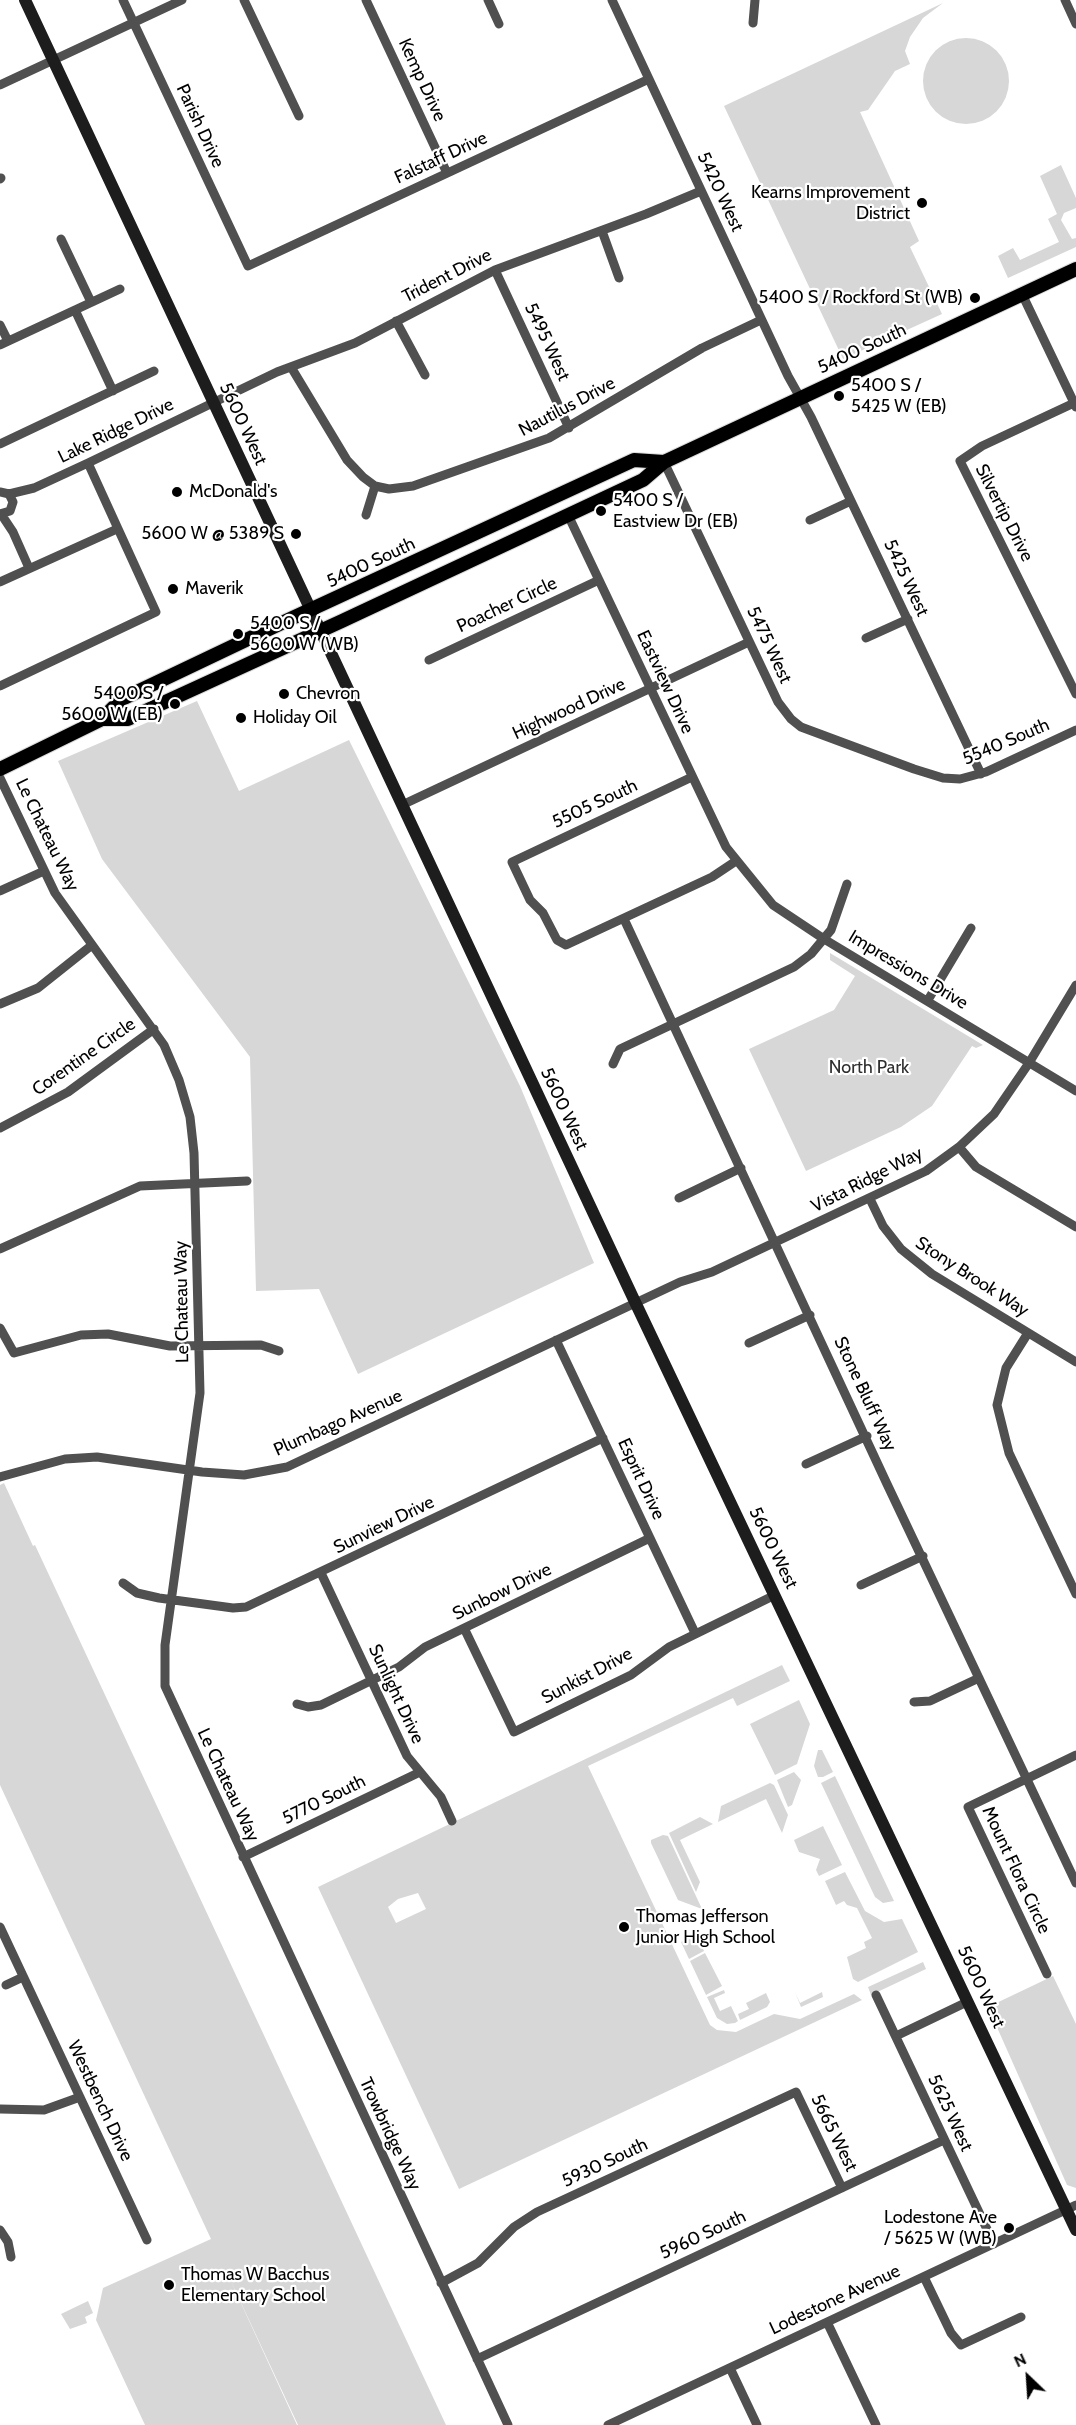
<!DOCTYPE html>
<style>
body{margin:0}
#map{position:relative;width:1076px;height:2425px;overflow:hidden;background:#fff;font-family:Cabin,sans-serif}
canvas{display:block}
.north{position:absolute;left:998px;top:2347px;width:60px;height:60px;-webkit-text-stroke:4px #fff;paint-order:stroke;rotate:335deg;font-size:16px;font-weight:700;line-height:24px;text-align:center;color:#000}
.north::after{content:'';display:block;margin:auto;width:21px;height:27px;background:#000;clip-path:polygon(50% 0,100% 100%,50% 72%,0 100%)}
</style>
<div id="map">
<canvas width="1076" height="2425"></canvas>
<div class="north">N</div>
</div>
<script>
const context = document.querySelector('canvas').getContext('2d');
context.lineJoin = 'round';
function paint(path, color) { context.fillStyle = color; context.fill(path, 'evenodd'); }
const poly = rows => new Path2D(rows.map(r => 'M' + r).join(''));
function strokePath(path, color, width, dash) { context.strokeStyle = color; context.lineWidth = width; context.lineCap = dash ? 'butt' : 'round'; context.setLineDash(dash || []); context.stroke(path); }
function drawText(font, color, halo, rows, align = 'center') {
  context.font = font + ' Cabin,sans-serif'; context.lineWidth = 4.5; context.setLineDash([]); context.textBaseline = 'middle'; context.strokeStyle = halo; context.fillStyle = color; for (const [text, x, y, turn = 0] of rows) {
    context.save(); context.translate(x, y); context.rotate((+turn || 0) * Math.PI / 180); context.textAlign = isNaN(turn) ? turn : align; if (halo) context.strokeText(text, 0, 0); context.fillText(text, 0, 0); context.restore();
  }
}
paint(poly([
 [943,3,923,18,910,37,905,51,910,64,895,71,868,110,860,112,919,241,910,247,942,314,843,359,724,106],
 '923 81a43 43 0 1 1 86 0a43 43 0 1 1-86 0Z',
 [1061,165,1076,198,1076,208,1064,213,1061,220,1072,239,1076,238,1076,247,1008,278,998,256,1013,248,1020,260,1059,242,1048,219,1057,214,1040,176],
 [197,701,239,791,349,740,520,1086,594,1263,358,1374,319,1289,256,1291,250,1057,102,859,58,761],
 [830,953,983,1045,976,1048,972,1046,932,1106,901,1127,806,1171,749,1049,834,1010,855,976,830,960],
 [4,1483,33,1546,35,1545,446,2425,298,2425,222,2262,297,2425,145,2425,96,2320,103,2288,211,2239,0,1785,0,1485],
 [782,1665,790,1681,737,1706,733,1698,588,1766,710,2025,717,2030,736,2032,774,2014,800,2019,854,1994,862,2000,459,2189,318,1887],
 [418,1893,426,1909,396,1923,388,1907,398,1899],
 [799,1700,810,1724,797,1764,775,1775,750,1724],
 [818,1750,822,1750,833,1772,823,1777,818,1777,814,1766],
 [794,1772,801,1780,792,1805,788,1807,777,1780],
 [835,1776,894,1901,883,1903,875,1897,821,1783],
 [770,1783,774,1785,788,1815,782,1833,766,1799,718,1822,721,1806],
 [700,1817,713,1824,680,1840,700,1882,696,1892,669,1833],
 [823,1826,842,1865,819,1876,816,1870,820,1859,799,1852,794,1840],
 [663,1835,668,1836,702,1909,678,1900,651,1843,651,1840],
 [845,1872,865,1911,884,1922,902,1919,918,1952,858,1982,853,1979,847,1957,866,1948,864,1942,872,1938,857,1908,847,1905,844,1901,836,1905,825,1881],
 [697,1934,704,1951,689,1959,681,1942],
 [705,1953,722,1986,706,1995,690,1961],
 [923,1962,926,1969,871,1995,868,1987],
 [1053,1976,1076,2024,1076,2188,1067,2185,988,2007],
 [724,1990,725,1993,714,1998,720,2011,731,2006,738,2021,735,2023,727,2024,717,2018,707,1997],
 [795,1992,800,2003,822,1992,823,1997,801,2007],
 [766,1993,770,2002,767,2007,740,2020,738,2014,749,2009,746,2003],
 [88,2301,93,2313,85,2317,87,2323,70,2329,61,2314]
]), '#d7d7d7');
const primary = poly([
 [102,719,128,719,342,621,643,480,664,462,1076,269],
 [0,769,102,719,122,699,288,620,634,460,664,462]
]);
strokePath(primary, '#dbdbdb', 16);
strokePath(poly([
 [123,0,248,266,649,79],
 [244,0,299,116],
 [366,0,447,173],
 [488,0,499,24],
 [612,0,788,376,811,417,981,774],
 [1065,0,1076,24],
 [753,23,755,0],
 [0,85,182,0],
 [0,179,1,178],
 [602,231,619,278],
 [61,239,91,302],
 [495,270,569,428],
 [1022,294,1076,407],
 [75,310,113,391],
 [396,321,425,375],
 [0,325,8,341],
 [0,345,120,289],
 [291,367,347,460,363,477,375,486],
 [1074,403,982,446,960,461,1076,694],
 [0,444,154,371],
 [664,462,778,702,791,719,801,727,914,769,943,778,960,779,986,772,1076,730],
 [0,492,9,494,13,502,10,511,0,514],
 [9,494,34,488,88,463,277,372,355,343,495,270,646,214,701,191],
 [1,514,13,532,29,568],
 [366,515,375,486,389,489,413,486,549,438,702,348,761,320],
 [568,515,726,847,773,905,824,939,1076,1091],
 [810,520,851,501],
 [0,582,117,529],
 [866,638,908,619],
 [429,660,599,580],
 [0,686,156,612,88,463],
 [692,777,512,862,530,900,543,913,557,940,566,945,712,877,736,861],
 [0,778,55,893,164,1045,179,1080,190,1117,194,1153,200,1393,165,1645,165,1686,508,2425],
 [402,805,749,642],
 [0,891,44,871],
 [624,919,887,1484,1076,1883],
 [928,1000,971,928],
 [0,1004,38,988,92,945],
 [613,1064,620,1049,794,967,811,954,831,930,847,884],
 [0,1128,68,1092,154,1029],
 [959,1147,976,1167,1076,1227],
 [679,1198,741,1168],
 [870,1199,883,1226,901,1249,932,1274,1076,1362],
 [0,1249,140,1186,247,1181],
 [0,1328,14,1353,81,1335,108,1334,170,1346,261,1345,279,1351],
 [1028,1333,1006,1368,997,1405,1009,1453,1076,1594],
 [556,1340,695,1633],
 [749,1343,810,1315],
 [806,1464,867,1436],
 [0,1477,65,1459,97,1457,202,1472,244,1475,287,1467,680,1282,712,1272,926,1171,959,1147,994,1114,1029,1063,1076,985],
 [321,1573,407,1756,441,1797,452,1821],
 [123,1583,137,1593,159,1598,233,1608,246,1607,603,1438],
 [861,1585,923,1556],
 [464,1628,514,1732,631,1675,669,1647,775,1595],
 [914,1702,930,1701,979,1678],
 [297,1704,308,1707,321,1705,362,1685,399,1667,425,1647,650,1538],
 [243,1857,418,1773],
 [0,1927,147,2240],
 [1047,1974,968,1807,1076,1755],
 [6,1985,23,1977],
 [876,1995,994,2244],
 [896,2036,967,2002],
 [0,2109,44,2110,80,2097],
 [0,2230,8,2242,11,2257],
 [924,2277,951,2333,961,2345,1021,2317],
 [441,2283,478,2263,514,2227,537,2212,796,2092,842,2188],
 [827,2322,876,2425],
 [477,2359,944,2140],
 [730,2368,757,2425],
 [608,2425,1076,2205]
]), '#505050', 9);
strokePath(poly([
 [25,0,636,1304,1076,2230]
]), '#1d1d1d', 12);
strokePath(primary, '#000', 14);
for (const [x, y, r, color] of [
 [922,203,6,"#000"],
 [975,298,6,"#000"],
 [839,396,6,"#000"],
 [177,492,6,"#000"],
 [601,511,6,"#000"],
 [296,534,6,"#000"],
 [173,589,6,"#000"],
 [238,634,6,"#000"],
 [284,694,6,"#000"],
 [175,704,6,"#000"],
 [241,718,6,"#000"],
 [624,1927,6,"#000"],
 [1009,2228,6,"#000"],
 [169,2285,6,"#000"]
]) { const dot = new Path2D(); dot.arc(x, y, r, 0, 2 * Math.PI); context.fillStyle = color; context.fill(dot); strokePath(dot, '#fff', 2); }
drawText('18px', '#000', '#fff', [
 ["Kemp Drive",422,80,65],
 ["Parish Drive",200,126,65],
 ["Falstaff Drive",441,158,-25],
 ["5420 West",720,192,65],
 ["Trident Drive",447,276,-27],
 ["5495 West",547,342,65],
 ["5400 South",862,349,-25],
 ["Nautilus Drive",567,407,-28],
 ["5600 West",243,424,65],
 ["Lake Ridge Drive",116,431,-26],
 ["Silvertip Drive",1004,513,63],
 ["5400 South",371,563,-25],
 ["5425 West",906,578,65],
 ["Poacher Circle",507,605,-25],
 ["5475 West",769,645,65],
 ["Eastview Drive",665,682,65],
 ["Highwood Drive",569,709,-25],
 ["5540 South",1006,742,-23],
 ["5505 South",595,804,-25],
 ["Le Chateau Way",47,835,64],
 ["Impressions Drive",908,970,31],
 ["Corentine Circle",84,1057,-35],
 ["5600 West",564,1109,65],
 ["Vista Ridge Way",867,1180,-27],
 ["Stony Brook Way",972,1277,33],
 ["Le Chateau Way",182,1302,-91],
 ["Stone Bluff Way",865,1394,65],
 ["Plumbago Avenue",338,1423,-24],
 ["Esprit Drive",641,1479,65],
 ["Sunview Drive",384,1525,-26],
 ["5600 West",773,1548,64],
 ["Sunbow Drive",502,1592,-26],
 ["Sunkist Drive",587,1676,-28],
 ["Sunlight Drive",396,1694,65],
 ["Le Chateau Way",228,1785,65],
 ["5770 South",324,1800,-26],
 ["Mount Flora Circle",1016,1870,65],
 ["5600 West",981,1987,65],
 ["Westbench Drive",100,2101,65],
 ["5625 West",950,2113,65],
 ["5665 West",834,2133,64],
 ["Trowbridge Way",390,2134,65],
 ["5930 South",605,2163,-25],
 ["5960 South",703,2235,-25],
 ["Lodestone Avenue",835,2300,-25]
]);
drawText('18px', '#000', '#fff', [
 ["Kearns Improvement",910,193,"right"],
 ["District",910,214,"right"],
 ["5400 S / Rockford St (WB)",963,298,"right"],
 ["5400 S /",851,386],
 ["5425 W (EB)",851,407],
 ["McDonald's",189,492],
 ["5400 S /",613,501],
 ["Eastview Dr (EB)",613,522],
 ["5600 W @ 5389 S",284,534,"right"],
 ["Maverik",185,589],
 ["5400 S /",250,624],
 ["5600 W (WB)",250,645],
 ["5400 S /",163,694,"right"],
 ["5600 W (EB)",163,715,"right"],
 ["Chevron",296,694],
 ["Holiday Oil",253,718],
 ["Thomas Jefferson",636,1917],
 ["Junior High School",636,1938],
 ["Lodestone Ave",997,2218,"right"],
 ["/ 5625 W (WB)",997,2239,"right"],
 ["Thomas W Bacchus",181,2275],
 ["Elementary School",181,2296]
], 'left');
drawText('18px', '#2e2e2e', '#fff', [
 ["North Park",869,1068]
]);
</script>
